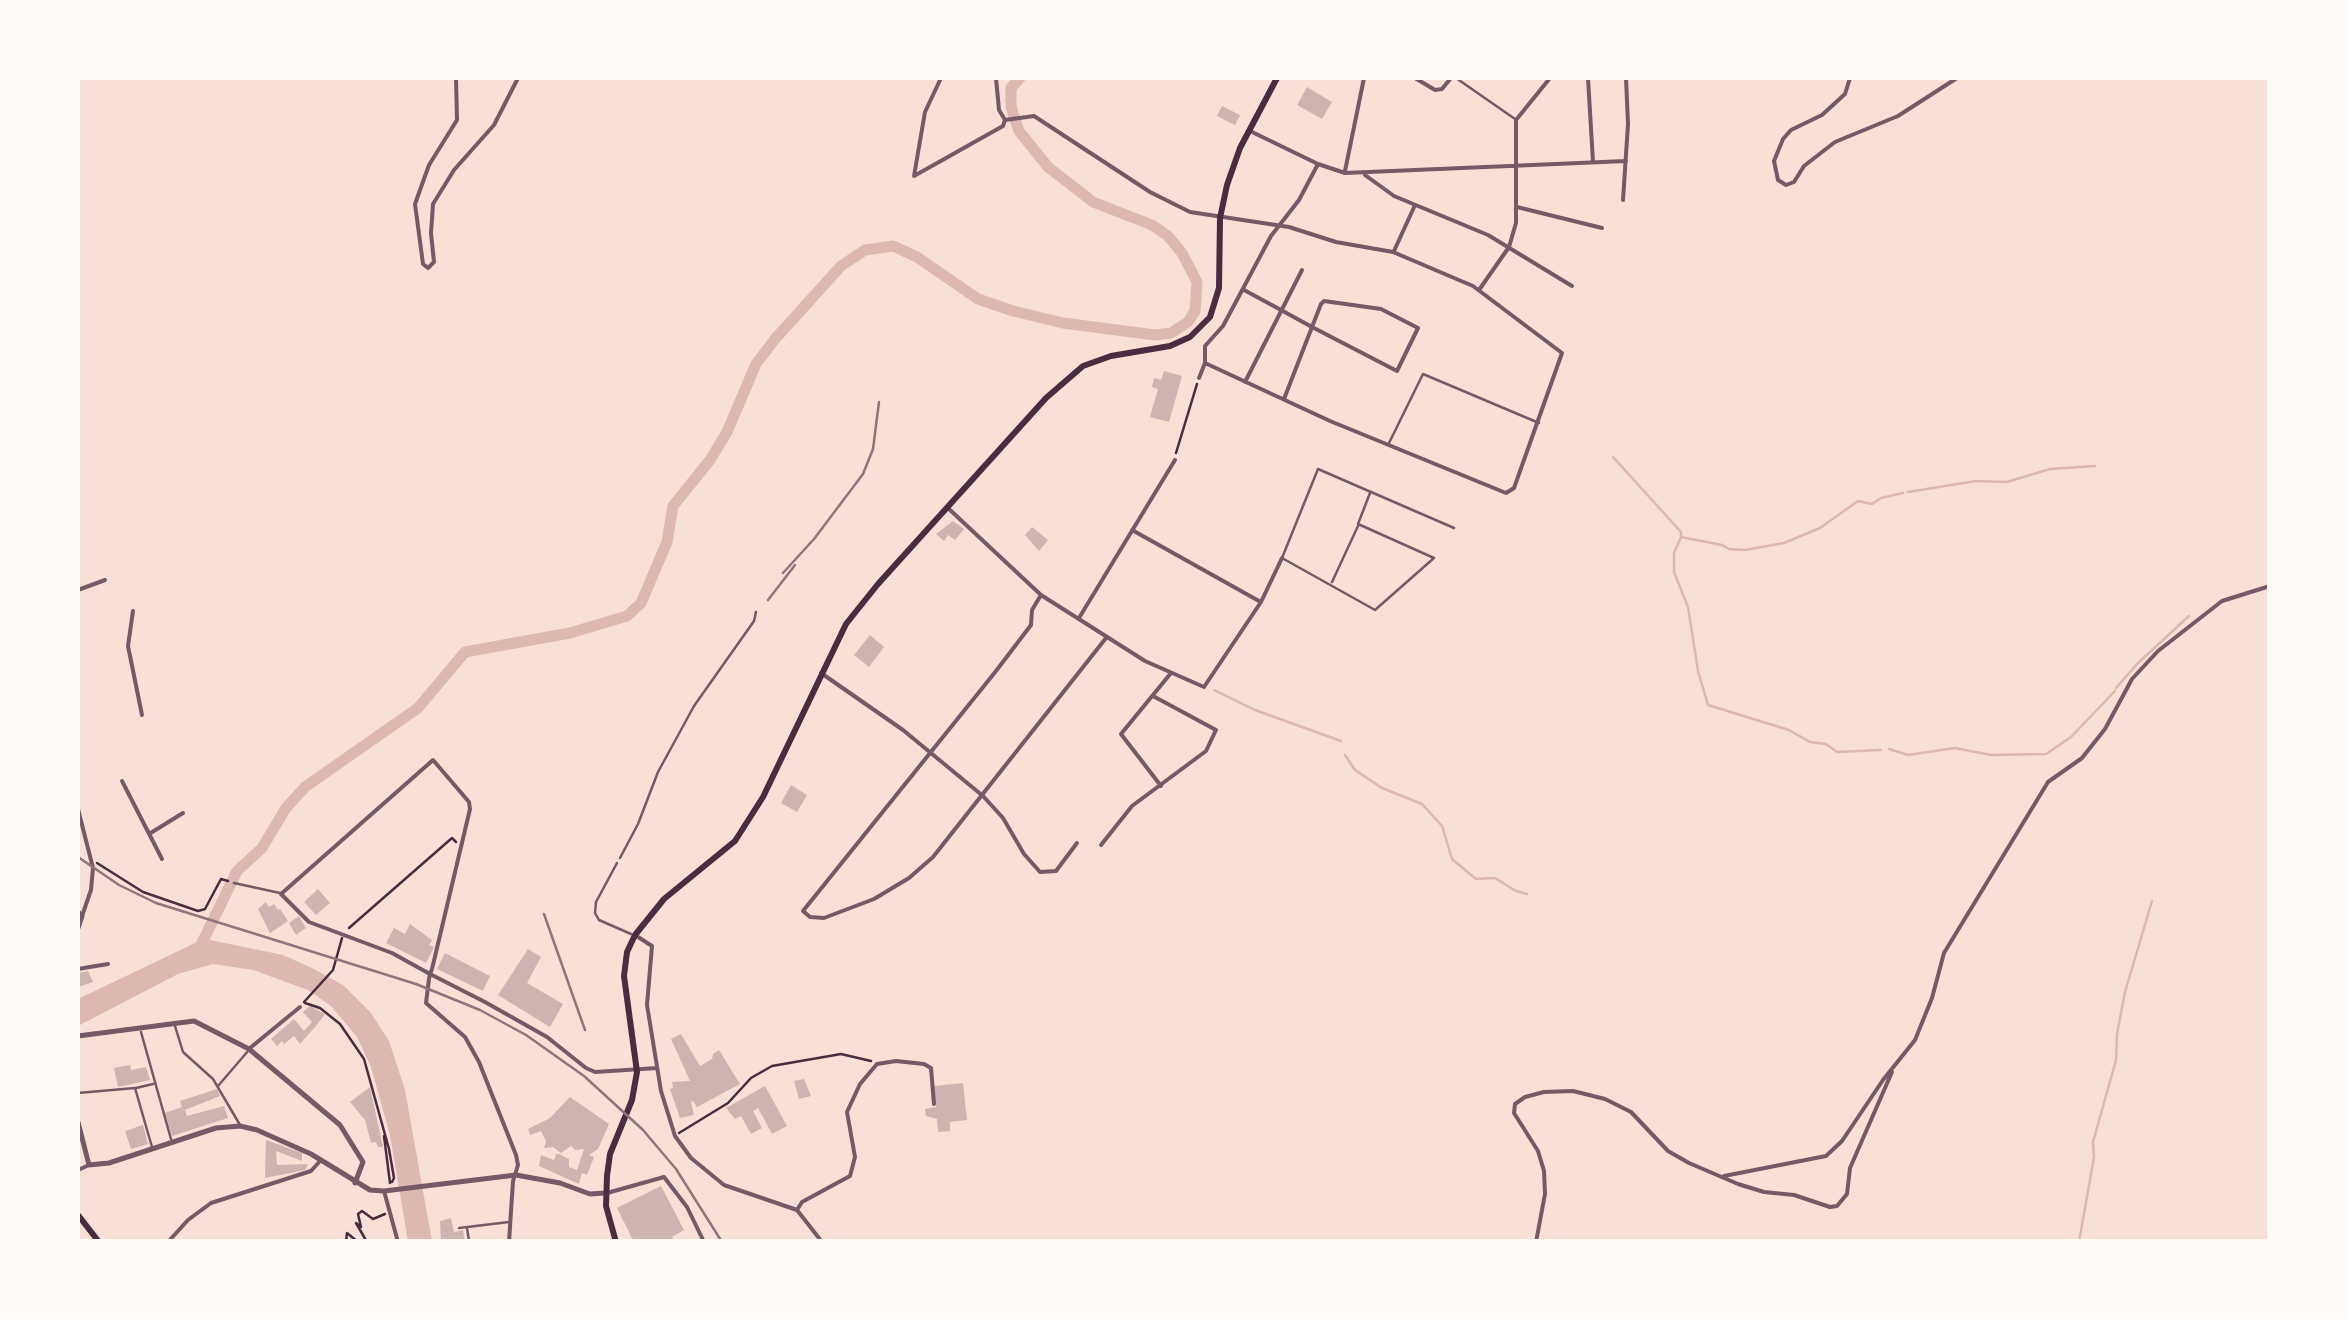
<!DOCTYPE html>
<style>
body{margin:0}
#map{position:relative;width:2347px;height:1319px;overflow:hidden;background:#f7e1d7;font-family:"Work Sans",sans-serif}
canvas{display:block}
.frame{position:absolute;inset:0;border:80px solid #fffaf5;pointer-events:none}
</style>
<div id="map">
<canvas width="2347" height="1319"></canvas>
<div class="frame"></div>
</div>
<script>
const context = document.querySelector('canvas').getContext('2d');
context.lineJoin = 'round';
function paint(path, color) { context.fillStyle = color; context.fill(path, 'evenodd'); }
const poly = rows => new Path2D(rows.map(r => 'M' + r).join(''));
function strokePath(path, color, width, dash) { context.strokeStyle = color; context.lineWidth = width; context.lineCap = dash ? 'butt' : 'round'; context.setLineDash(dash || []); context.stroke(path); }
paint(poly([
 [210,940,283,955,312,968,343,985,371,1013,389,1041,405,1090,432,1241,408,1241,390,1135,371,1067,357,1037,331,1006,308,990,253,970,213,964,178,974,78,1026,78,999,195,943]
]), '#dcb8b0');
strokePath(poly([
 [1613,457,1681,532,1681,537,1722,545,1729,549,1745,550,1784,543,1820,528,1858,501,1872,504,1881,498,1903,493],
 [1908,492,1976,481,2007,482,2050,469,2095,466],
 [1681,537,1674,553,1674,572,1688,607,1698,671,1708,705,1789,730,1810,742,1826,744,1837,752,1881,750],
 [2116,688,2138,663,2189,616],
 [1214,690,1255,710,1341,741],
 [1889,749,1908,755,1955,748,1991,755,2046,754,2071,737,2115,691],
 [1345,755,1355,770,1382,788,1422,804,1442,826,1452,859,1476,879,1495,878,1516,891,1527,894],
 [2079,1242,2094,1157,2093,1142,2116,1060,2117,1034,2125,992,2152,901]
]), '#dcb8b0', 2.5);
strokePath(poly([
 [198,951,237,871,262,848,286,808,305,787,418,708,465,652,570,633,627,616,641,603,667,542,673,506,710,460,727,432,756,364,775,339,841,266,865,250,893,246,917,257,978,299,1013,311,1063,323,1155,335,1171,333,1188,322,1195,311,1197,282,1182,253,1168,236,1152,225,1093,202,1048,167,1019,131,1011,107,1011,88,1020,78]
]), '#dcb8b0', 11);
paint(poly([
 [1307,87,1332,102,1322,119,1297,105],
 [1222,106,1240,115,1235,125,1217,116],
 [1164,371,1182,376,1169,422,1150,417,1158,389,1152,387,1154,378,1161,380],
 [953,521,964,529,955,540,948,535,944,541,936,534],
 [1032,527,1048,540,1039,551,1025,535],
 [870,635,884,647,869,667,854,655],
 [791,785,807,795,797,812,781,803],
 [318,889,330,903,316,915,304,902],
 [266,902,269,907,274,904,278,910,280,909,288,921,270,933,258,909],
 [299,916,306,928,296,935,289,923],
 [410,924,432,940,429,945,434,947,426,963,386,943,394,928,405,934],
 [528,949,541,957,527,983,563,1004,550,1027,498,995],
 [445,953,490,976,483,991,437,969],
 [88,971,93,982,78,987,78,973],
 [310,1006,325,1014,316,1026,300,1044,294,1036,284,1044,282,1041,277,1046,271,1039,294,1019,304,1031,312,1022,303,1012],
 [681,1034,700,1066,712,1059,713,1054,719,1050,740,1084,697,1107,693,1101,691,1102,694,1115,680,1118,670,1089,673,1088,672,1082,690,1081,671,1039],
 [130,1065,131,1070,146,1067,150,1080,118,1087,114,1068],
 [804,1079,811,1096,799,1099,794,1081],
 [963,1083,967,1120,950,1122,950,1131,938,1132,937,1119,926,1116,925,1109,936,1107,934,1086],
 [765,1086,787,1126,772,1134,758,1108,753,1111,762,1128,751,1134,741,1116,735,1119,726,1108],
 [370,1087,383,1147,378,1147,376,1142,371,1143,365,1120,350,1102],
 [217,1089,220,1096,185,1110,187,1116,224,1106,228,1118,172,1136,165,1113,182,1107,180,1101],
 [570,1097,609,1124,598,1149,589,1155,594,1157,587,1175,582,1173,579,1184,539,1166,541,1155,554,1160,556,1154,559,1154,569,1159,569,1167,577,1170,584,1149,575,1150,571,1146,561,1153,553,1147,544,1148,546,1141,541,1131,530,1135,528,1129,550,1118],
 [143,1125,148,1144,131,1149,125,1131],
 [266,1140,302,1153,302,1161,276,1151,277,1165,308,1164,305,1170,265,1178],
 [661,1186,684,1230,672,1237,675,1242,634,1242,617,1208],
 [451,1218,454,1232,463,1230,465,1242,441,1242,440,1221]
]), '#ccb4b1');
strokePath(poly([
 [1176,453,1197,384],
 [97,863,143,892,198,911,205,909,221,879,228,881],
 [349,928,452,838,456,842],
 [304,1002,333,970,342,938],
 [305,1003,320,1008,340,1024,364,1059,389,1149,394,1178,392,1182],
 [679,1133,728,1103,751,1078,772,1066,841,1054,871,1061],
 [384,1136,390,1183],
 [262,1242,269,1242],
 [327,1242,328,1242],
 [346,1242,347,1233,358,1242],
 [367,1242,356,1223,361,1227,358,1214,362,1211,373,1219,385,1214]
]), '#4a2c40', 2.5);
strokePath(poly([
 [1456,78,1515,119],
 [1389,443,1423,374,1539,423],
 [1370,493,1358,524,1434,558,1375,610,1282,558,1318,469,1454,528],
 [1332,582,1358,526],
 [620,858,638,824,658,772,694,706,754,621,756,612],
 [617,863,596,902,595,913,599,920,631,934],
 [234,883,280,893],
 [459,1228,509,1222],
 [467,1228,469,1241]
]), '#755966', 2.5);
strokePath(poly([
 [175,1026,183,1052,213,1079,240,1125],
 [141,1032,171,1139],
 [218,1086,248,1051],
 [136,1088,153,1084],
 [78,1093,135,1088,152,1147]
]), '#755966', 2.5);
strokePath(poly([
 [456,78,457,120,429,165,415,204,423,264,428,268,434,262,431,233,433,204,454,170,494,125,518,78],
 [941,78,925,112,914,176,1003,126,1005,120],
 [996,78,999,110,1005,120],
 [1415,78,1435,90,1442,89,1451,78],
 [1588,78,1593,162],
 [1850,78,1845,94,1822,115,1791,130,1783,139,1774,161,1778,180,1786,185,1794,182,1804,166,1835,142,1898,116,1957,78],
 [1005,120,1034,116,1150,192,1190,212,1289,227,1336,242,1393,252,1473,286,1562,353,1514,488,1506,493,1330,421,1205,363],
 [1250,131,1318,164,1345,173,1626,161],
 [1345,171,1364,78],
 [1365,175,1394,196,1488,235,1572,286],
 [1623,200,1628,124,1626,78],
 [1517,207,1602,228],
 [1394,251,1415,205],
 [1244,290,1281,310,1312,327,1397,371,1418,328,1381,309,1324,301,1321,304,1312,327,1284,399],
 [1479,290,1509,247,1516,223,1516,120,1550,78],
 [1199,378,1205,363,1205,346,1223,326,1271,236,1299,200,1318,164],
 [1245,382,1302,270],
 [949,509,1041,595,1145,661,1204,687,1261,602,1282,558],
 [1132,530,1259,601],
 [78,590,105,580],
 [1041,595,1032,610,1031,625,996,671,803,911,810,917,824,918,874,899,909,878,933,857,1106,638],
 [133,611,128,646,142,715],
 [1079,618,1175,460],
 [821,673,903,730,983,796,1003,818,1024,854,1040,872,1056,871,1077,843],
 [122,781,162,859],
 [1161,786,1121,734,1171,673],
 [78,809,93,868,91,890,82,916],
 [149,834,183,813],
 [1101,845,1132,806,1206,751,1216,730,1153,696],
 [635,935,652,946,647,1005,661,1091,675,1136,691,1158,724,1185,797,1210,822,1242],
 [78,969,108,964],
 [250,1048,300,1007],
 [78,1170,89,1165],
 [1724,1176,1826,1156,1842,1141,1883,1080,1915,1040,1932,998,1944,953,2048,782,2082,758,2105,729,2132,679,2158,651,2222,601,2270,586],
 [384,1191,398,1242],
 [607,1193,664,1177,687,1207,704,1242],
 [797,1210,802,1202,850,1176,855,1157,847,1112,860,1084,877,1064,896,1061,924,1064,931,1068,934,1104],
 [168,1242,188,1220,211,1203,311,1171,321,1160],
 [509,1242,513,1181,518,1165,516,1155,479,1062,465,1037,426,1003,429,979,430,974,432,969,470,809,469,802,433,760,281,894,309,922,392,953,430,974,485,1002,547,1037,586,1068,595,1072,657,1068],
 [1536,1242,1545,1194,1544,1171,1538,1151,1514,1113,1515,1104,1525,1097,1544,1092,1573,1091,1605,1099,1631,1112,1668,1151,1689,1163,1738,1184,1764,1192,1794,1195,1830,1207,1837,1206,1847,1194,1850,1168,1892,1072]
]), '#755966', 4);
strokePath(poly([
 [78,912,82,916,78,928],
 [78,1036,194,1021,249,1049,340,1125,363,1162,355,1183],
 [78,1122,89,1165,109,1163,216,1128,240,1126,257,1130,311,1154,370,1190,384,1191,516,1175,560,1183,590,1194,605,1193]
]), '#755966', 5);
strokePath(poly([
 [616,1242,606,1206,607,1176,610,1154,632,1100,637,1072,624,976,627,952,635,935,664,899,735,841,763,797,846,624,878,584,1046,398,1083,366,1111,356,1170,346,1190,337,1210,317,1219,288,1220,218,1227,185,1240,148,1277,78]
]), '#4a2c40', 6);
strokePath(poly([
 [78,1215,99,1242]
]), '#4a2c40', 6);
strokePath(poly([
 [783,573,814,539,863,474,873,449,879,402],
 [768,600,795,565],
 [78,857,119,885,156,903,416,984,480,1010,526,1035,584,1076,643,1130,676,1169,722,1242],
 [544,914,585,1030]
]), '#8f747c', 2.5);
</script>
